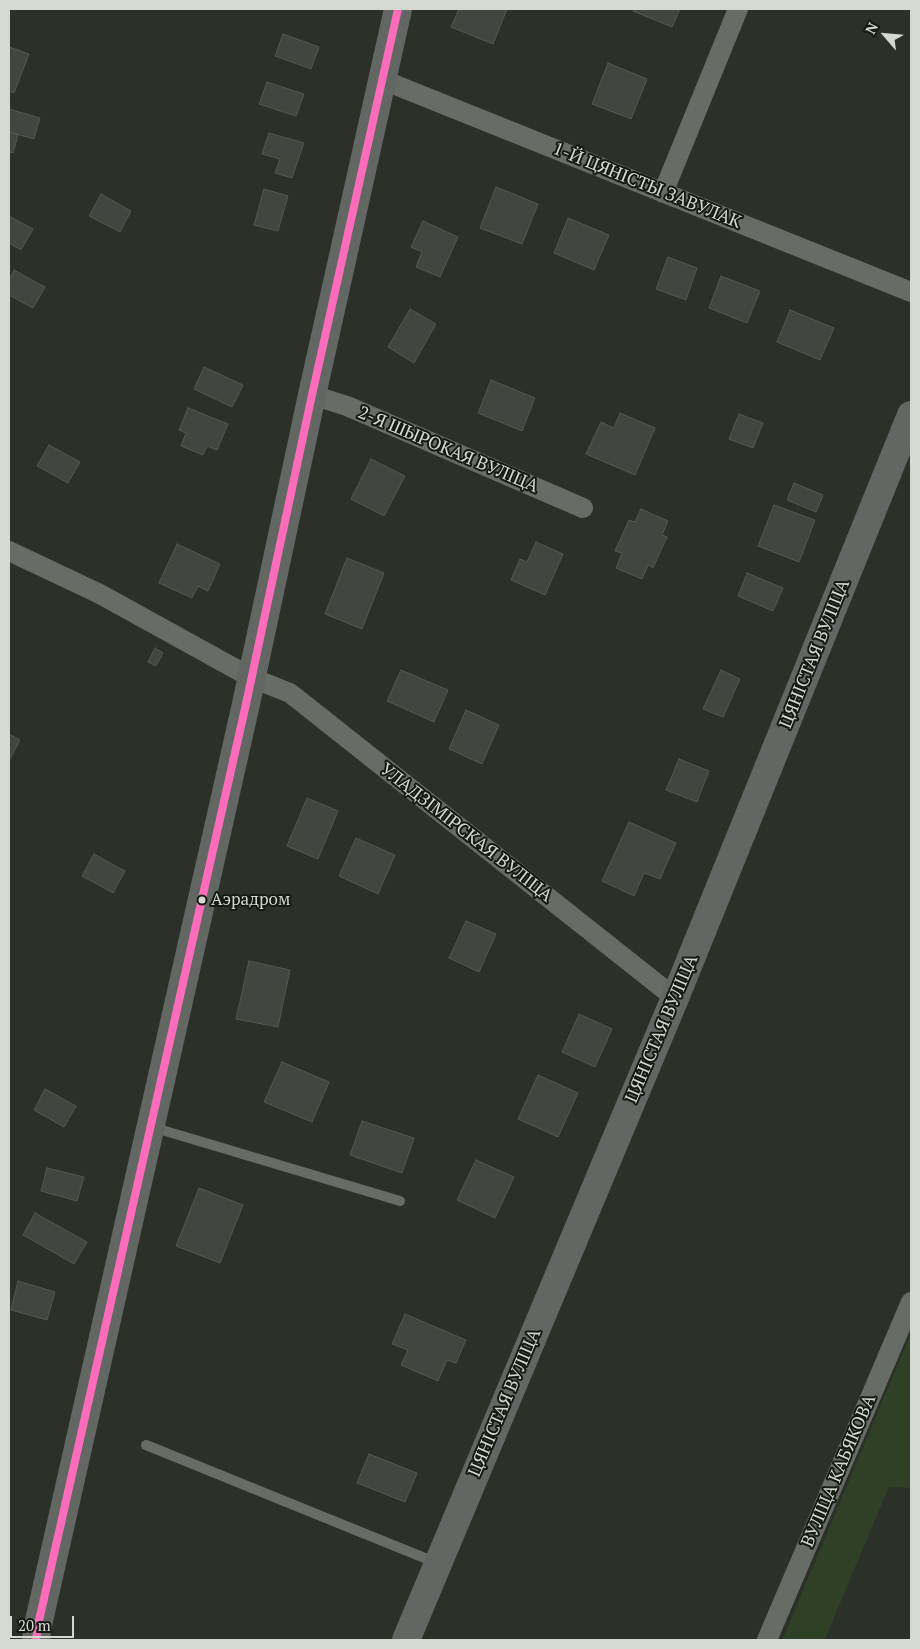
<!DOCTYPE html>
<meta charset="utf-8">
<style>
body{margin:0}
#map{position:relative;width:920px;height:1649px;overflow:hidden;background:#2b3029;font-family:"PT Serif",serif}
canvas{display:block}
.frame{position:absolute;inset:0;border:10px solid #d4dad1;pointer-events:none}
.north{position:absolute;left:860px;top:10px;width:50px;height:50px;-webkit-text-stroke:4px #151913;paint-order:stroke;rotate:297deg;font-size:14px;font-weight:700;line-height:20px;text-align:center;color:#d4dad1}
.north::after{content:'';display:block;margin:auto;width:18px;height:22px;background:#d4dad1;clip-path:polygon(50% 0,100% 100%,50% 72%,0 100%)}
.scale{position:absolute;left:10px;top:1616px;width:64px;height:22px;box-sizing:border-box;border:2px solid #d4dad1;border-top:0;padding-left:6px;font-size:15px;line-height:18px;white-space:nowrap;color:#d4dad1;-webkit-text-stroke:4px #151913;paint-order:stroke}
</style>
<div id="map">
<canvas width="920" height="1649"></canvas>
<div class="frame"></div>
<div class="north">N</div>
<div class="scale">20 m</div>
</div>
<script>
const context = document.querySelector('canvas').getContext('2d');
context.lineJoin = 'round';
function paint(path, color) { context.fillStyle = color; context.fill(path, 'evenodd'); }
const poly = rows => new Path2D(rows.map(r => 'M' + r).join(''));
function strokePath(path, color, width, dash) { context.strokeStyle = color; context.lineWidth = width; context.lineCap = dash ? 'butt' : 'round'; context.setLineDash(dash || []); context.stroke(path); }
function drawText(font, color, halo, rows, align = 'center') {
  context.font = font + ' "PT Serif",serif'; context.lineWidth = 4; context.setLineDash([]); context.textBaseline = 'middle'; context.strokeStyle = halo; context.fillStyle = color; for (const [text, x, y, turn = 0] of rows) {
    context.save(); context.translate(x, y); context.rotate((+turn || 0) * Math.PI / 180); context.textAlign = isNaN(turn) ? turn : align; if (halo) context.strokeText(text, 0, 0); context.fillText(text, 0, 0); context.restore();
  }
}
paint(poly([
 [911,1333,911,1488,889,1487,825,1639,826,1640,782,1640]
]), '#2e4025');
const building = poly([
 [459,9,507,9,493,44,451,27,459,9],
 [634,9,680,9,672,27,633,11,634,9],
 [283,34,319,47,311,69,275,56,283,34],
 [9,47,29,54,14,93,9,91,9,47],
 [608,63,647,79,631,119,592,104,608,63],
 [267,82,304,94,296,116,259,104,267,82],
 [9,109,40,118,34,139,9,132,9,109],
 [9,132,18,135,13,153,9,152,9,132],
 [269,133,304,143,292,178,275,173,280,159,262,154,269,133],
 [496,187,538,204,522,244,480,228,496,187],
 [264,189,288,196,278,231,254,225,264,189],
 [101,194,131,211,120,232,89,216,101,194],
 [9,216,33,229,21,250,9,243,9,216],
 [568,218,609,235,594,270,554,253,568,218],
 [423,221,458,237,440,277,416,267,422,252,411,247,423,221],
 [668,257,697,268,686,300,656,289,668,257],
 [14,270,45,287,33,308,9,295,9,280,14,270],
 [721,276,760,291,747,323,709,308,721,276],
 [410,309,436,324,414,363,388,347,410,309],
 [790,310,834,328,820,360,777,342,790,310],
 [204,367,243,385,232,407,194,389,204,367],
 [491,380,535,398,522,431,478,413,491,380],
 [188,408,228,424,217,450,207,446,203,455,181,446,186,433,179,430,188,408],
 [620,413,655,428,635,475,586,454,601,422,614,428,620,413],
 [739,414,763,423,753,448,729,439,739,414],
 [49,445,80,462,68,483,37,466,49,445],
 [371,459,405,476,384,516,351,499,371,459],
 [794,483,823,495,816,512,787,500,794,483],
 [774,505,815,520,799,562,758,546,774,505],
 [641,509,668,521,662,535,667,537,653,568,648,565,642,579,616,568,622,553,615,551,629,520,635,522,641,509],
 [536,542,563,554,545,595,511,580,520,559,527,562,536,542],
 [177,544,220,564,208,591,198,586,192,598,159,583,177,544],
 [347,558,384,573,362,629,325,614,347,558],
 [747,573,783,588,773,611,738,596,747,573],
 [155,648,163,653,156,666,148,662,155,648],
 [401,670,448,690,434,722,387,701,401,670],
 [721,670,740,679,723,717,703,709,721,670],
 [466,710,499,725,482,764,449,749,466,710],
 [9,734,20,740,9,761,9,734],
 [679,759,709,771,697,802,666,790,679,759],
 [307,798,338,811,318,859,287,846,307,798],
 [629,822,676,843,660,879,644,873,634,896,602,881,629,822],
 [356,838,395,855,378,894,339,876,356,838],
 [94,854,125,871,113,893,82,876,94,854],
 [466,921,496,934,479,972,449,958,466,921],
 [249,961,290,970,278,1027,236,1019,249,961],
 [579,1014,612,1029,595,1067,562,1052,579,1014],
 [282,1062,329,1082,312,1122,264,1102,282,1062],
 [538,1075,578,1093,558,1137,518,1119,538,1075],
 [45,1089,76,1106,64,1127,34,1110,45,1089],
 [362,1121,414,1138,402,1173,350,1155,362,1121],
 [476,1160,514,1177,495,1218,457,1200,476,1160],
 [47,1168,84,1177,77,1201,41,1191,47,1168],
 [199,1188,243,1205,220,1263,176,1246,199,1188],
 [35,1213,87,1242,74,1264,23,1235,35,1213],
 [18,1281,55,1292,47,1320,11,1310,18,1281],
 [405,1314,466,1340,456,1363,447,1360,438,1381,401,1365,408,1350,392,1344,405,1314],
 [369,1454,417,1473,405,1502,357,1483,369,1454]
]);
paint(building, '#424640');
strokePath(building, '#545852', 1);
strokePath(poly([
 [152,1127,400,1201],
 [146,1445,437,1563]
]), '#686c67', 10);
strokePath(poly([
 [383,80,911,292],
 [663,193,738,9],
 [312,395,347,406,583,508],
 [9,551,100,594,252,678,290,693,675,998],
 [767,1640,911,1302]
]), '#686c67', 20);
strokePath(poly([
 [36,1640,38,1625,246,704,312,395,398,9],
 [406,1640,675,998,911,415]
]), '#626764', 28);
strokePath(poly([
 [36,1640,38,1625,246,704,312,395,398,9]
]), '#fb6dba', 8);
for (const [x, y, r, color] of [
 [202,900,4.5,"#d4dad1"]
]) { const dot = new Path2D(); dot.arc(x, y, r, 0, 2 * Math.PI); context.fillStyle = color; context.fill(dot); strokePath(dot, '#151913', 2); }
drawText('17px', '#d4dad1', '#151913', [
 ["Аэрадром",211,900]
], 'left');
drawText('18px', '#d4dad1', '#151913', [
 ["1-Й ЦЯНІСТЫ ЗАВУЛАК",647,186,22],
 ["2-Я ШЫРОКАЯ ВУЛІЦА",448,450,23],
 ["ЦЯНІСТАЯ ВУЛІЦА",815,654,-68],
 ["УЛАДЗІМІРСКАЯ ВУЛІЦА",466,833,38],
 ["ЦЯНІСТАЯ ВУЛІЦА",662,1029,-67],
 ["ЦЯНІСТАЯ ВУЛІЦА",505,1403,-67],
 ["ВУЛІЦА КАБЯКОВА",839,1471,-67]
]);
</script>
